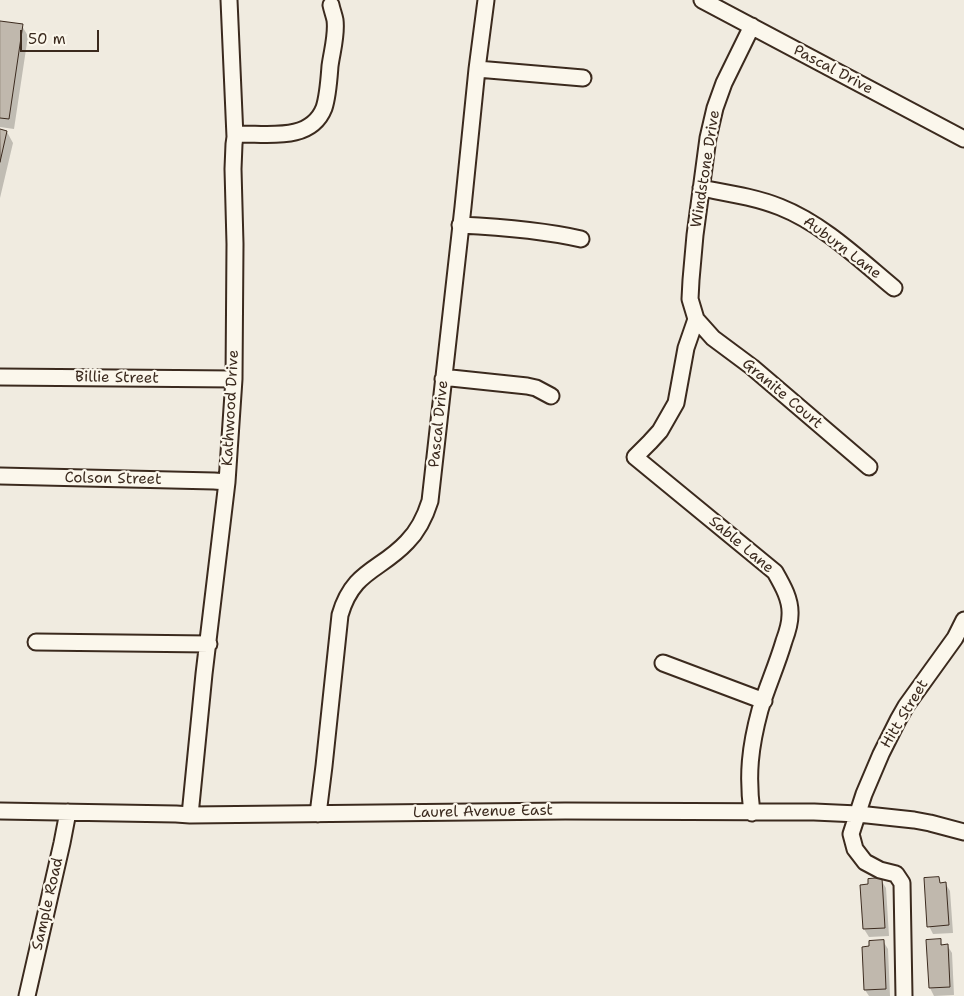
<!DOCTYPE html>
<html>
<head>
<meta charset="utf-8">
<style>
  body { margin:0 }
  #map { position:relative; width:964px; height:996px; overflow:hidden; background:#f0ebe0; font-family:"Shantell Sans",sans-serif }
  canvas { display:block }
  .scale { position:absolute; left:20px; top:30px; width:79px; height:22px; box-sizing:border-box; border:2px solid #3b2a1e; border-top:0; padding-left:6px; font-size:15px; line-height:18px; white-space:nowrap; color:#3b2a1e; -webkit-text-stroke:4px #fbf7ec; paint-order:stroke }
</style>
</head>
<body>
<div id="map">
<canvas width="964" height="996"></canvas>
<div class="scale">50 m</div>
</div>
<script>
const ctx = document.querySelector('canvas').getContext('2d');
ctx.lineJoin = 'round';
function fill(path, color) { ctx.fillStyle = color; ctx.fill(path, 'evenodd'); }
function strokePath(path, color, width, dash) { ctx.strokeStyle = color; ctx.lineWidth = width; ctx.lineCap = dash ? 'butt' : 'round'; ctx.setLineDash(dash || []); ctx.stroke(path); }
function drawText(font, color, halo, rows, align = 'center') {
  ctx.font = font + ' "Shantell Sans",sans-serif'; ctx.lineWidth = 4.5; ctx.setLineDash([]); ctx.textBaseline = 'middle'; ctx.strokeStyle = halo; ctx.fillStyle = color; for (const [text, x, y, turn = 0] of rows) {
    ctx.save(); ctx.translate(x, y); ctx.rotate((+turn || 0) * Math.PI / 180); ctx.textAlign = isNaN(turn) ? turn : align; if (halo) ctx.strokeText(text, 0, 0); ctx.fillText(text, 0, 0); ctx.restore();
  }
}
fill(new Path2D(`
  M0 22 22 26 28 36 14 129 0 127Z
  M0 130 7 132 13 143 0 198Z
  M938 879 941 884 945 883 950 891 953 933 933 934 929 926Z
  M881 880 886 888 889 936 869 937 864 929 862 886 869 885Z
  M940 940 943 946 947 945 952 953 954 995 934 996 930 988 927 941Z
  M883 941 888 949 890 996H869L865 990 870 948Z`), '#0003');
const building = new Path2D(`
  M0 21 23 24 9 119 0 118Z
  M0 129 7 131 0 162Z
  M939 877 940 883 946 882 949 925 927 927 924 878Z
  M882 878 885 928 863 929 860 885 868 884V879Z
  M941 939V945L948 944 950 987 929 988 926 940Z
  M884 940 886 989 864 990 862 947 869 946V941Z`);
fill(building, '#c0b8ad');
strokePath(building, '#3b2a1e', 1);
const minor = new Path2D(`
  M702 0 964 139
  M752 26 724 83 715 108 708 138 695 235 691 280 690 299 696 319 713 338 752 367 869 467
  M477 69 583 78
  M235 137 238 135 242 134C270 134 311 141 324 108 328 96 329 79 330 66 332 51 337 35 335 20 334 15 332 10 331 5
  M701 188C727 193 755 197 780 207 823 224 859 259 894 288
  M460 225C500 227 542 230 581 239
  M696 319 686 348 676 403 660 431 650 442 635 457 775 572C783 586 791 600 790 615 790 624 787 633 784 641 777 665 767 687 760 710 750 747 747 775 752 813
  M0 377 234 379
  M443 379 451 378 527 386 536 388 551 396
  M0 476 214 481 227 482
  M36 642 209 644
  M663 663 764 701
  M0 811 176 814 190 815 565 811 814 812 858 814 914 820 930 823 964 832
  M318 814 324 766 340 615C353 570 380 571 407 542 419 530 425 517 430 501L463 207 477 69 486 0
  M190 815 204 674 227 482 234 379 235 244 233 169 234 144 235 137 229 0
  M27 996 62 843 68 812
  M904 996 902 883 896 874 880 870 865 862 855 849 851 834 864 794 881 754 898 720 906 706 955 638 964 620`);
strokePath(minor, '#3b2a1e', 19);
strokePath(minor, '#fbf7ec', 15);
drawText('15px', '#3b2a1e', '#fbf7ec', [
  ["Pascal Drive",833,70,28],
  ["Windstone Drive",706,169,-81],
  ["Auburn Lane",842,248,37],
  ["Billie Street",117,378,1],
  ["Granite Court",782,394,40],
  ["Kathwood Drive",231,408,-87],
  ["Pascal Drive",439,424,-84],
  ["Colson Street",113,479,1],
  ["Sable Lane",741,545,40],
  ["Hitt Street",905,714,-59],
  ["Laurel Avenue East",483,812,-1],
  ["Sample Road",48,904,-77]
]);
</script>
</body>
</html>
